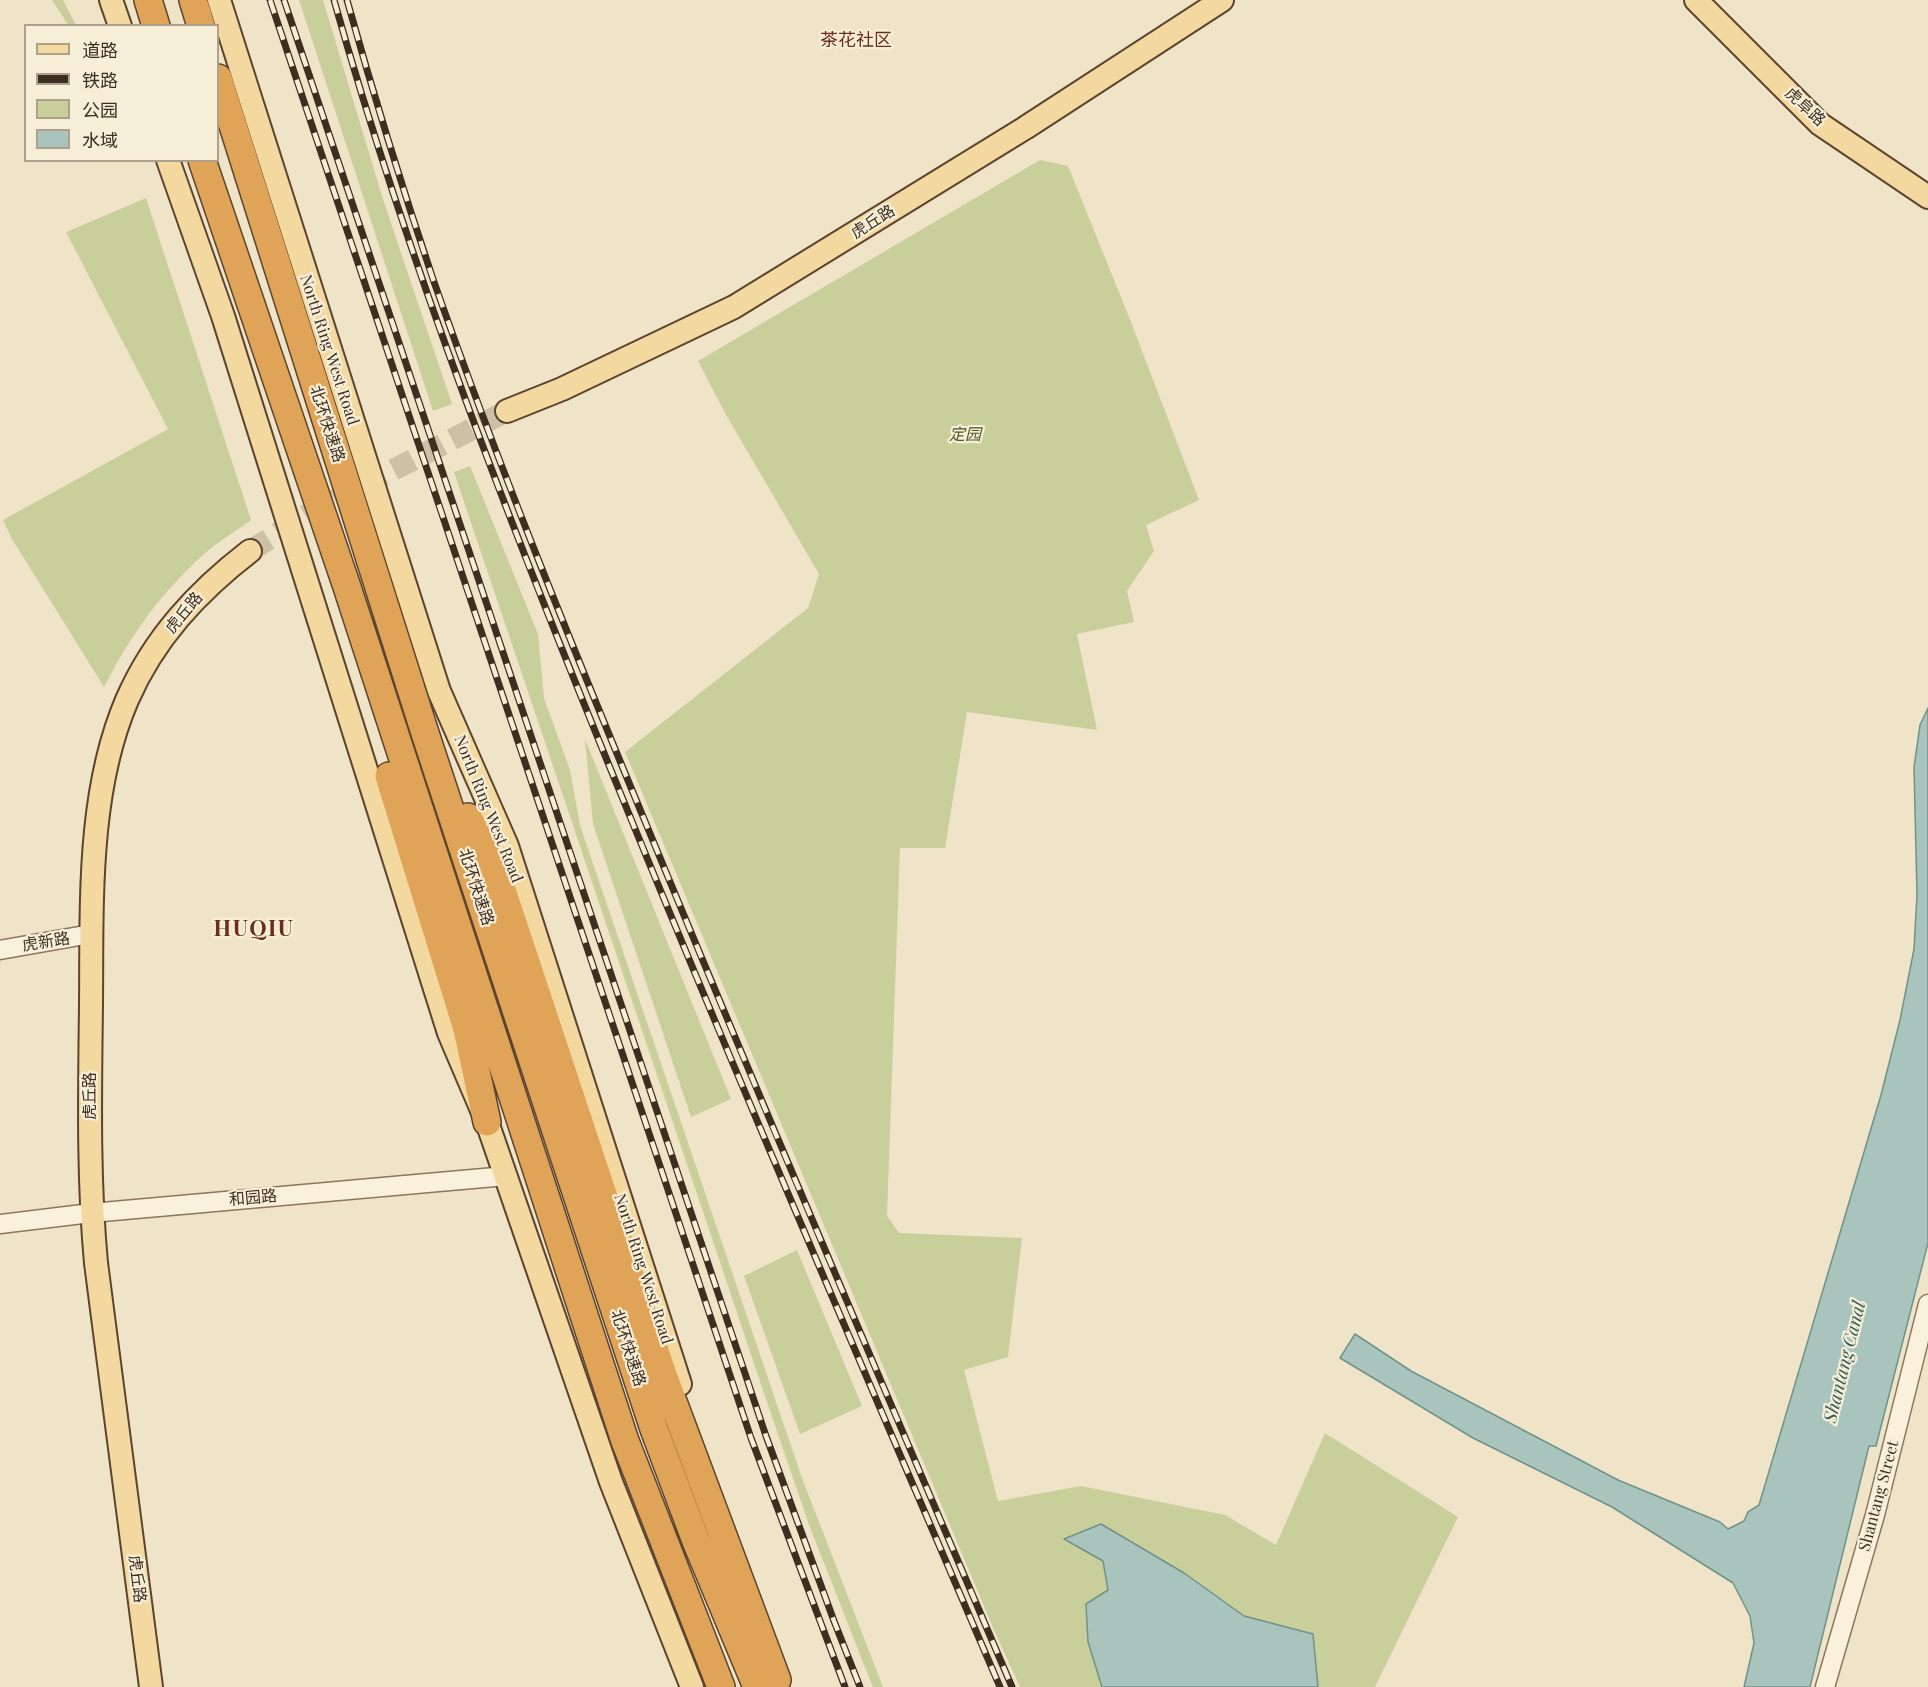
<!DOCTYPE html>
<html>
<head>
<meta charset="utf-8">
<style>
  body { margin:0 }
  #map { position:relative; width:1928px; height:1687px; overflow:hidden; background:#f0e4c8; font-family:"Playfair Display","Noto Sans SC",serif }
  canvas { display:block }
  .legend { position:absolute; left:24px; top:24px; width:195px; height:138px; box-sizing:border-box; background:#f7eed8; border:2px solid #ada18e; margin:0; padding:8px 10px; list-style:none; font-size:18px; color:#3d2e20 }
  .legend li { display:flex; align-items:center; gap:12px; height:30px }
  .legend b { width:30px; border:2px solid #ada18e }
</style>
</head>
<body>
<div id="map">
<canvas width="1928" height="1687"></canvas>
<ul class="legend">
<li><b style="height:8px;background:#f3d9a0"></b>道路</li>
<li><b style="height:8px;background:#3d2e20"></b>铁路</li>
<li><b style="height:16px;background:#c9cf9b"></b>公园</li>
<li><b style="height:16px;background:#a9c4bc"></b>水域</li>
</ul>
</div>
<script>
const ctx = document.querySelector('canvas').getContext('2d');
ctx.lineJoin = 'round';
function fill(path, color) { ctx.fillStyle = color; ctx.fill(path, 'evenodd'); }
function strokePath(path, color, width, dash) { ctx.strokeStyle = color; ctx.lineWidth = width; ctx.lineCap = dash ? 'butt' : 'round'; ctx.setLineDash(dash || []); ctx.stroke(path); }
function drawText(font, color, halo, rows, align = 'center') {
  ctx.font = font + ' "Playfair Display","Noto Sans SC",serif'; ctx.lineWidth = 4.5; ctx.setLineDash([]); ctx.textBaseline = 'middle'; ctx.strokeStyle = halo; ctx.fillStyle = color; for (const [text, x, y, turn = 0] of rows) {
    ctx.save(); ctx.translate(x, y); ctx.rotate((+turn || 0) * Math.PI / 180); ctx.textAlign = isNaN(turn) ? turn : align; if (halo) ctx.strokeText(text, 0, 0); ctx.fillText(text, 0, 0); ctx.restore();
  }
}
fill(new Path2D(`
  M52 0H63L76 25H68Z
  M299 0H323L382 196 452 404 433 411Z
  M1040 160 1068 166 1131 322 1199 500 1146 525 1154 551 1127 591 1134 622 1077 634 1097 730 967 712 945 848H900L887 1216 899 1233 1022 1238 1008 1357 964 1370 998 1501 1081 1486 1225 1515 1276 1545 1325 1433 1458 1517 1375 1687H1020L994 1630 625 752 808 608 819 574 725 413 698 361Z
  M146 198 251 520C235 532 217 542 203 555 159 595 131 635 104 687L12 539 3 520 168 429 66 232Z
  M470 466 538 634 544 698 570 770 580 825 802 1478 883 1687H873L866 1670 809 1525 768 1405 454 472Z
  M585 739 731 1099 691 1117 593 824Z
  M797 1250 862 1406 800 1434 744 1276Z`), '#c9cf9b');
const water = new Path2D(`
  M1928 708V1243L1876 1446H1869L1810 1687H1744L1754 1643 1750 1616 1733 1583 1612 1507 1473 1438 1340 1358 1355 1334 1411 1371 1618 1480 1720 1522 1728 1529 1744 1521 1748 1512 1759 1505 1881 1095 1900 1020 1914 949 1917 895 1914 767 1920 725Z
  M1101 1524 1184 1573 1244 1616 1313 1634 1318 1687H1102L1088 1642 1086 1604 1108 1590 1103 1561 1064 1539Z`);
fill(water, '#a9c4bc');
strokePath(water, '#6f938a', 1.5);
strokePath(new Path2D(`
  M250 551 310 513 507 411`), '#ccc0a6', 22, [22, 11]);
const minor = new Path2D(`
  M0 950 91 934
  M0 1224 91 1213 506 1176
  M1825 1687 1875 1515 1928 1304`);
const major = new Path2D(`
  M111 0 120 26
  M219 0 439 691 507 846 680 1384
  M1696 0 1820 124 1928 197
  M168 160 223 316 449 1033 487 1122 611 1482 692 1687
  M507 411 562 389 734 307 1025 128 1222 0
  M151 1687 96 1263C88 1177 90 1090 91 1004 92 905 87 793 127 700 154 638 197 592 250 551`);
const highway = new Path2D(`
  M148 0 156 26
  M193 0 201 26
  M218 78 424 730 654 1429 696 1541 757 1687
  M202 160 347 587 625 1441 721 1687
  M389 776 467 1029 487 1122
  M468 817 498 878 663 1375 777 1680`);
strokePath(minor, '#8d765c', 21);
strokePath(major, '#5b4430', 26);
strokePath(highway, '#5b4430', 30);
strokePath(minor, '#faf1dc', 18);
strokePath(major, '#f3d9a0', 22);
strokePath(highway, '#e0a458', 27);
const rail = new Path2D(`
  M270 0 751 1438 845 1687
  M284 0 766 1436 834 1621 860 1687
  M334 0C411 273 515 536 622 797 744 1095 873 1391 1000 1687
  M347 0C373 93 402 187 433 279 498 465 573 648 649 831 767 1117 890 1402 1012 1687`);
strokePath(rail, '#3d2e20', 7);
strokePath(rail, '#f7eed8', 4.5, [14]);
drawText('16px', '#3d2e20', '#f7eed8', [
  ["虎阜路",1805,107,43],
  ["虎丘路",873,222,-32],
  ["North Ring West Road",329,350,72],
  ["北环快速路",327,424,72],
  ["虎丘路",184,613,-50],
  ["North Ring West Road",488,809,68],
  ["北环快速路",476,887,72],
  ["虎新路",46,942,-9],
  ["虎丘路",90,1096,-90],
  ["和园路",253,1198,-5],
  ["North Ring West Road",643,1269,72],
  ["北环快速路",628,1348,72],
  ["Shantang Street",1879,1496,-75],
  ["虎丘路",137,1579,83]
]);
drawText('italic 16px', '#4d5a26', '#f7eed8', [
  ["定园",965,435]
]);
drawText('18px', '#6b2e1e', '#f7eed8', [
  ["茶花社区",856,40]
]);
drawText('italic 18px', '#2f5d5a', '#f7eed8', [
  ["Shantang Canal",1845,1362,-76]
]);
ctx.letterSpacing = '1.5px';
drawText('bold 22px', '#6b2e1e', '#f7eed8', [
  ["HUQIU",254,929]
]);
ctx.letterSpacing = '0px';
</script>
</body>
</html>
